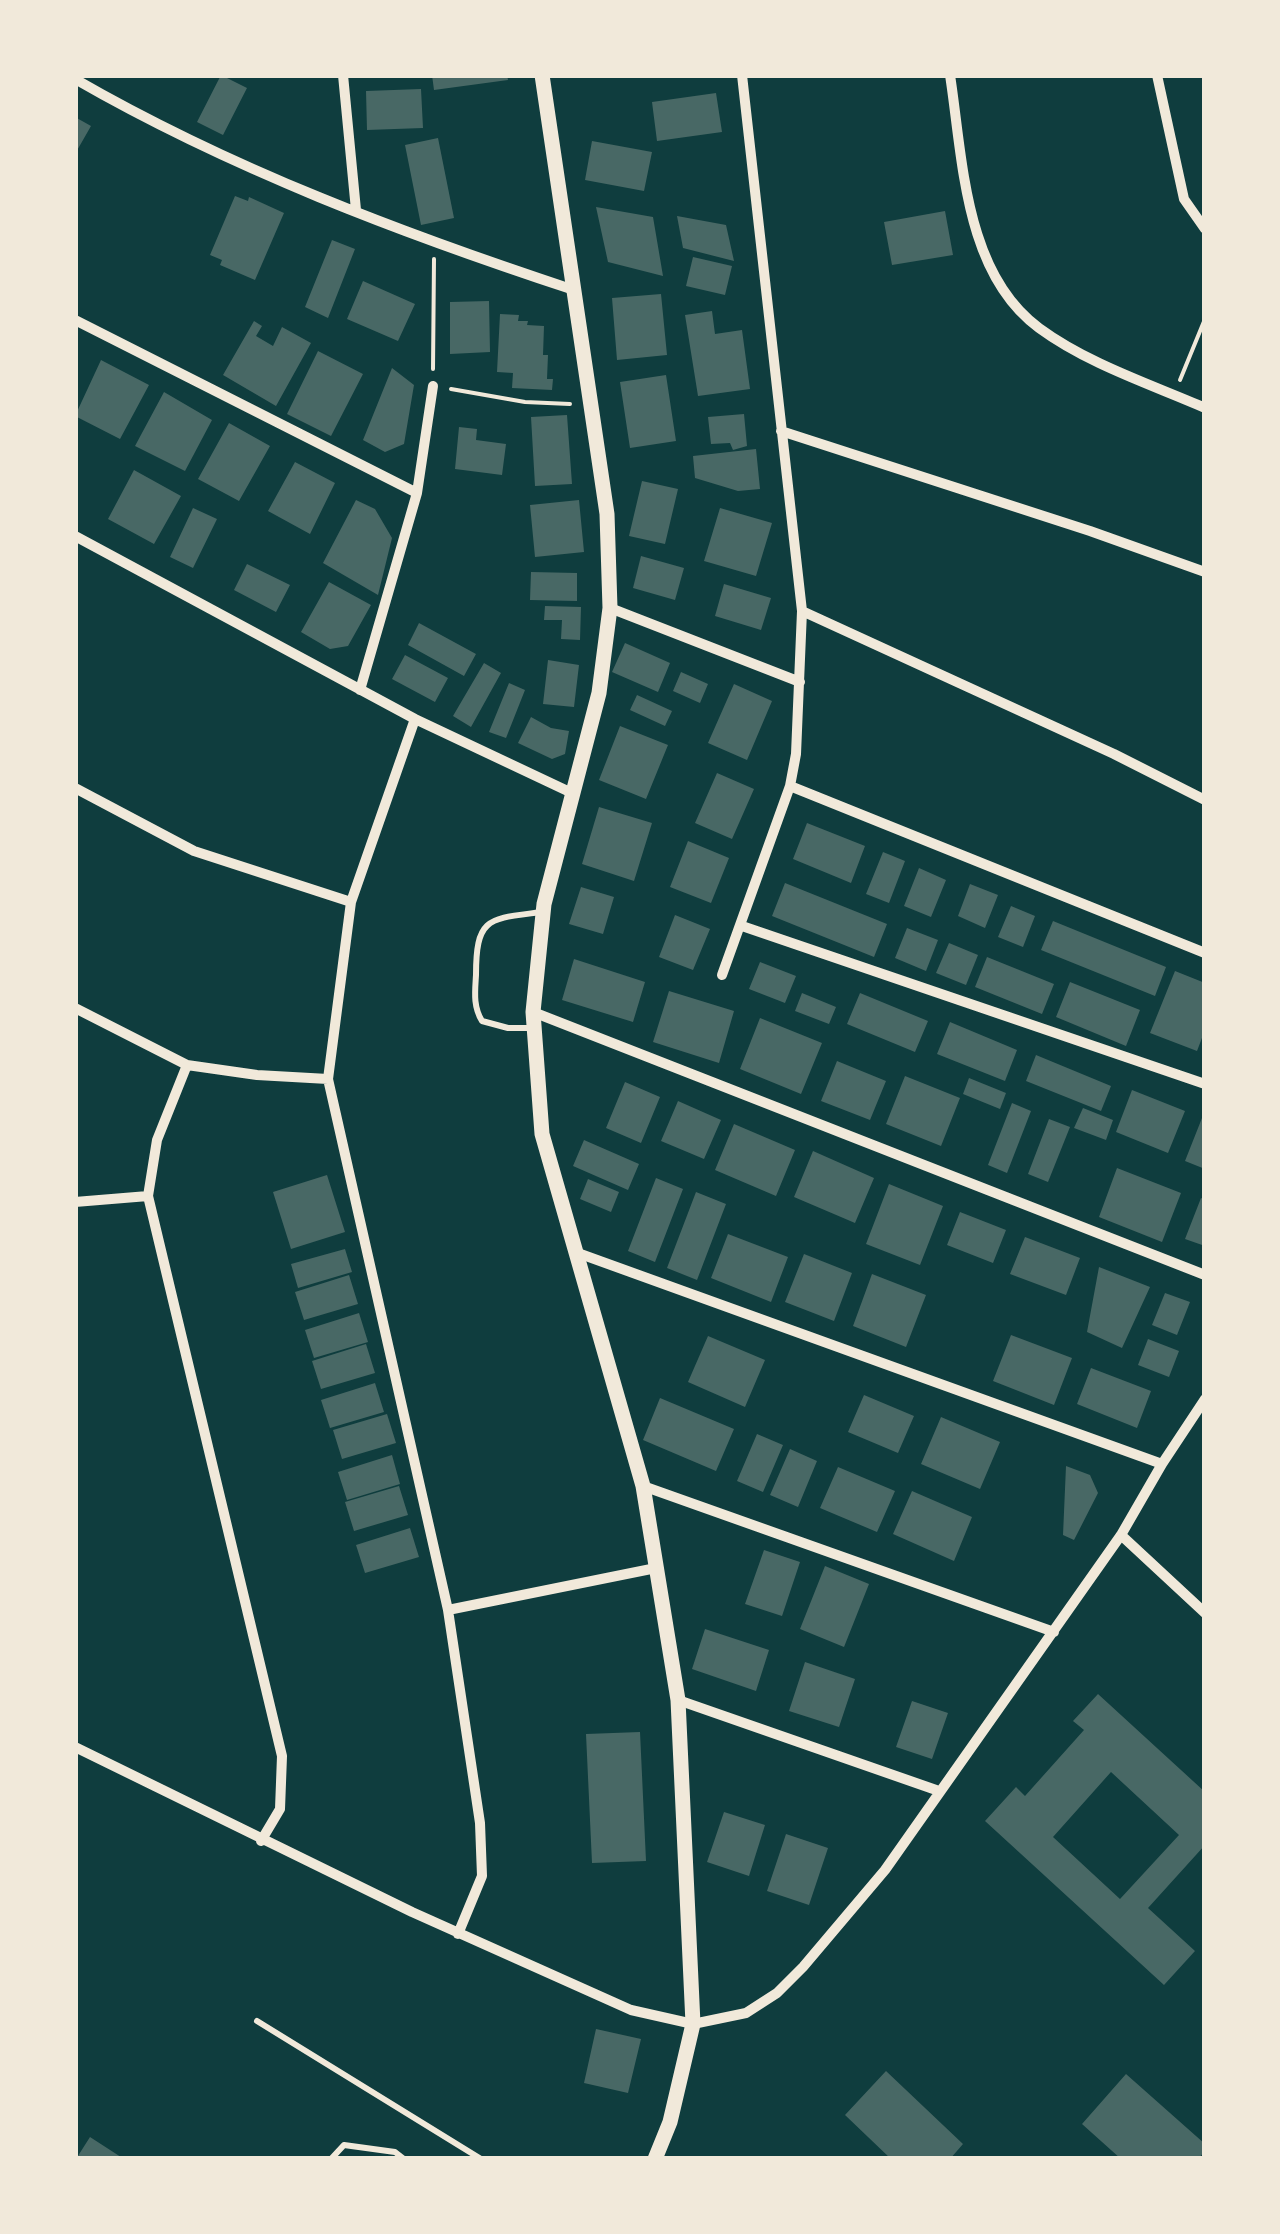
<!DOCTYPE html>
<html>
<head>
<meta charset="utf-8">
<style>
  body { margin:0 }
  #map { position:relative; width:1280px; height:2234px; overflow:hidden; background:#0f3d3e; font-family:Ubuntu,sans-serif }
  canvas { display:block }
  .frame { position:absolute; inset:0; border:78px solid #f1e9da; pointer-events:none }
</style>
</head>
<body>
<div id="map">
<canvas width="1280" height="2234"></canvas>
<div class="frame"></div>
</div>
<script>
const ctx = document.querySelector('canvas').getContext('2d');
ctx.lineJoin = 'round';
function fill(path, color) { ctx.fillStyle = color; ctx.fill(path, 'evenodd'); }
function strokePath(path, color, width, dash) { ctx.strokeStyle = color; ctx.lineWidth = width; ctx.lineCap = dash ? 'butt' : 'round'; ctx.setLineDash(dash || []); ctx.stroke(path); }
fill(new Path2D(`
  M221 75 247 88 223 135 197 122Z
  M432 75H507L508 80 434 90Z
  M421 89 423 128 367 130 366 91Z
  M716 93 722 132 657 141 652 102Z
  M75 117 91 126 75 154Z
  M438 138 454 218 421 225 405 145Z
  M592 141 652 152 644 191 585 180Z
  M235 196 248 201 249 197 284 213 255 280 220 265 222 260 210 255Z
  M596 207 653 217 663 276 608 262Z
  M945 211 953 255 892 265 884 222Z
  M677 216 726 225 734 261 683 248Z
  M332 240 355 249 328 318 305 307Z
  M693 257 732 266 725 295 686 286Z
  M363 281 415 304 398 341 347 319Z
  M661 294 667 355 617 360 612 298Z
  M489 301 490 352 450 354V302Z
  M712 311 715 334 742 330 750 389 698 396 685 315Z
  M500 314 519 315 518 321H528L527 325 544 326 543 355H548L547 379H553L552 390 512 388 513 373 497 372Z
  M254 321 262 326 256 336 273 346 282 327 311 343 276 406 223 375Z
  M318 351 363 374 331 436 287 414Z
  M101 360 149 385 120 439 75 416Z
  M392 368 414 385 404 444 385 452 363 440Z
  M666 375 676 441 630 448 620 382Z
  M164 392 212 420 185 471 135 446Z
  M744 414 747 446 733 450 730 443 711 444 708 417Z
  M567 415 572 484 535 486 531 417Z
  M229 423 270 446 239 501 198 479Z
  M459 427 477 429 476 440 506 444 502 475 455 469Z
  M756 449 760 489 738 491 695 478 693 456Z
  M295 462 335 483 310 534 268 511Z
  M134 470 181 496 154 544 108 519Z
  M642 481 678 489 665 544 629 536Z
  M356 500 375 509 392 538 378 595 323 563Z
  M579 500 584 552 535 557 530 505Z
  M193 508 217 519 193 568 170 557Z
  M720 508 772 523 756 576 704 561Z
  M641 556 684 568 675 600 633 588Z
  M247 564 290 585 276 612 234 590Z
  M531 572 577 573V601L530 600Z
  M329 582 371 605 348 646 330 649 301 632Z
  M724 584 771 598 761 630 715 616Z
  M545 606 581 607 580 640 561 639 562 620H544Z
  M419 623 476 654 464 676 408 645Z
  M625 643 670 663 658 692 612 672Z
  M405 655 448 678 435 702 392 679Z
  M548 660 579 665 574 707 543 704Z
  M484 663 501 673 471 727 453 716Z
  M681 672 708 684 700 703 673 691Z
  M509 683 525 690 506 738 489 732Z
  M734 684 772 701 747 760 708 743Z
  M637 695 672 711 665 726 630 710Z
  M531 717 551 728 569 731 565 754 552 759 518 743Z
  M620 726 668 745 646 799 599 780Z
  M717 773 754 789 732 839 695 823Z
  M599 807 652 823 634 881 582 864Z
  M807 823 865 846 851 883 793 859Z
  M688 841 729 858 711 903 670 887Z
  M883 852 905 861 889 903 866 894Z
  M919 868 946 880 931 917 904 906Z
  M785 883 887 924 874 957 772 916Z
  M970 884 998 895 985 928 958 916Z
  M581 887 614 897 603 934 569 924Z
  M1011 906 1035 916 1023 947 998 937Z
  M675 915 710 929 693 970 659 957Z
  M1053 921 1166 967 1155 996 1041 950Z
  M907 928 938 940 926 971 895 958Z
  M949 943 978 955 966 985 936 973Z
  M987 957 1054 984 1042 1014 975 987Z
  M574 959 645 982 633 1022 562 1000Z
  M760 962 796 976 785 1003 749 989Z
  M1175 971 1205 983V1030L1197 1051 1150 1033Z
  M1070 982 1140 1010 1126 1046 1056 1017Z
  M669 991 734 1011 719 1063 653 1042Z
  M802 993 836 1007 829 1024 795 1011Z
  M860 993 928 1021 915 1052 847 1024Z
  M760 1018 822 1043 801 1094 740 1069Z
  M950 1022 1017 1050 1005 1081 937 1054Z
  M1036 1055 1111 1086 1101 1111 1026 1081Z
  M837 1061 886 1081 870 1120 821 1101Z
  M905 1076 960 1098 941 1146 886 1124Z
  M969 1078 1006 1093 1000 1109 963 1094Z
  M625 1082 660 1097 641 1143 606 1128Z
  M1132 1090 1185 1111 1168 1153 1116 1132Z
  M678 1101 721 1120 704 1159 661 1141Z
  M1012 1103 1031 1111 1007 1173 988 1165Z
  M1083 1108 1113 1120 1106 1140 1074 1128Z
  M1202 1118 1205 1119V1169L1185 1161Z
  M1049 1119 1070 1127 1048 1182 1028 1174Z
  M734 1124 795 1150 776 1196 715 1170Z
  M584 1140 639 1164 628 1190 573 1166Z
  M813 1151 874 1178 855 1223 794 1197Z
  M1117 1168 1181 1193 1162 1242 1099 1217Z
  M327 1175 345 1232 291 1249 273 1192Z
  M656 1178 683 1189 655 1262 628 1251Z
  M588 1179 619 1192 611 1212 580 1199Z
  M889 1184 943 1206 920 1265 866 1244Z
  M696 1192 726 1204 697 1280 667 1268Z
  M1201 1198 1205 1200V1246L1185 1239Z
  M960 1212 1006 1230 993 1263 947 1245Z
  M728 1234 788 1257 771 1302 711 1278Z
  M1025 1237 1080 1258 1066 1295 1010 1274Z
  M345 1249 352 1272 298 1288 291 1264Z
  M804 1254 852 1273 834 1321 785 1302Z
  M1099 1267 1150 1287 1122 1348 1087 1332Z
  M872 1274 926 1295 906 1347 853 1326Z
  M349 1275 358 1304 304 1320 295 1292Z
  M1165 1293 1190 1302 1177 1335 1152 1325Z
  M359 1313 368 1342 314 1358 305 1330Z
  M1011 1335 1072 1358 1054 1405 993 1381Z
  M708 1336 765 1360 745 1407 688 1382Z
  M1148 1339 1179 1351 1169 1377 1138 1365Z
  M366 1344 375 1373 321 1389 312 1361Z
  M1091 1368 1151 1391 1137 1428 1077 1404Z
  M375 1383 384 1412 330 1428 321 1400Z
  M864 1395 914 1416 898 1453 848 1432Z
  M660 1398 734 1429 716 1471 643 1440Z
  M387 1414 396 1443 342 1459 333 1430Z
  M941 1417 1000 1442 980 1489 921 1464Z
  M757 1434 783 1445 763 1492 737 1481Z
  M790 1449 817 1461 798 1507 770 1495Z
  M392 1455 400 1484 347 1500 338 1472Z
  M1066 1466 1090 1475 1098 1493 1074 1540 1063 1535Z
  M838 1467 895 1491 877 1532 820 1508Z
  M399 1486 408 1515 354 1531 345 1502Z
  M912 1491 972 1517 954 1561 893 1534Z
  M410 1528 419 1557 365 1573 356 1545Z
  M764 1550 800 1562 782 1616 745 1604Z
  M825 1566 869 1584 844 1647 800 1629Z
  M705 1629 769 1650 756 1691 692 1669Z
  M805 1662 855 1679 839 1727 789 1711Z
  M1098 1694 1205 1792V1845L1148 1908 1195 1951 1164 1985 985 1821 1016 1787 1025 1796 1084 1730 1073 1721ZM1111 1772 1179 1835 1120 1899 1053 1837Z
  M912 1701 948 1713 932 1759 896 1747Z
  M640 1732 646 1861 592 1863 586 1734Z
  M724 1812 765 1825 749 1876 707 1862Z
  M786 1834 828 1848 809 1905 767 1891Z
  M596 2029 641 2039 628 2093 584 2083Z
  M886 2071 963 2144 950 2159H891L845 2115Z
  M1126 2074 1205 2144V2151L1198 2159H1121L1082 2124Z
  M90 2137 124 2159H76Z`), '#486865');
strokePath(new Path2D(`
  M433 369 434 259
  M1180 380 1205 319
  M451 389 525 402 570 404`), '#f1e9da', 4);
strokePath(new Path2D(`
  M534 1028H508L482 1021C473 1006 475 992 476 975 476 916 489 919 542 912
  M257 2021 481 2159
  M331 2159 344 2145 395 2152 404 2159`), '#f1e9da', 6);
strokePath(new Path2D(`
  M343 75 356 210
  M950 75C963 159 964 273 1039 328 1088 364 1150 384 1205 408
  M1157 75 1184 199 1205 229
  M75 79C231 169 404 234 574 290
  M75 320 417 493
  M781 431 1090 531 1205 572
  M75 536 415 719 574 794
  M610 608 800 682
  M802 611 1114 754 1205 800
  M360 690 417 493 433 386
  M415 719 351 902 328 1079 448 1610 480 1823 482 1876 458 1934
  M790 786 1205 953
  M75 788 194 851 351 902
  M742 926 1205 1084
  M722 975 790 786 796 754 802 611 742 75
  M75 1008 187 1065 257 1075 328 1079
  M533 1012 1205 1275
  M187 1065 157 1140 148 1196 282 1756 280 1809 261 1841
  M75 1202 148 1196
  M575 1252 1162 1464
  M643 1486 1054 1632
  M1121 1535 1205 1613
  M448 1610 656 1568
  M678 1700 939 1791
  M75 1747 412 1912 631 2010 693 2024 746 2013 777 1993 803 1967 885 1870 1121 1535 1162 1464 1205 1399`), '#f1e9da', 10);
strokePath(new Path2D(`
  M542 75 607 514 610 608 599 693 544 904 533 1012 542 1134 643 1486 678 1700 693 2024 670 2122 655 2159`), '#f1e9da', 15);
</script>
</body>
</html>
